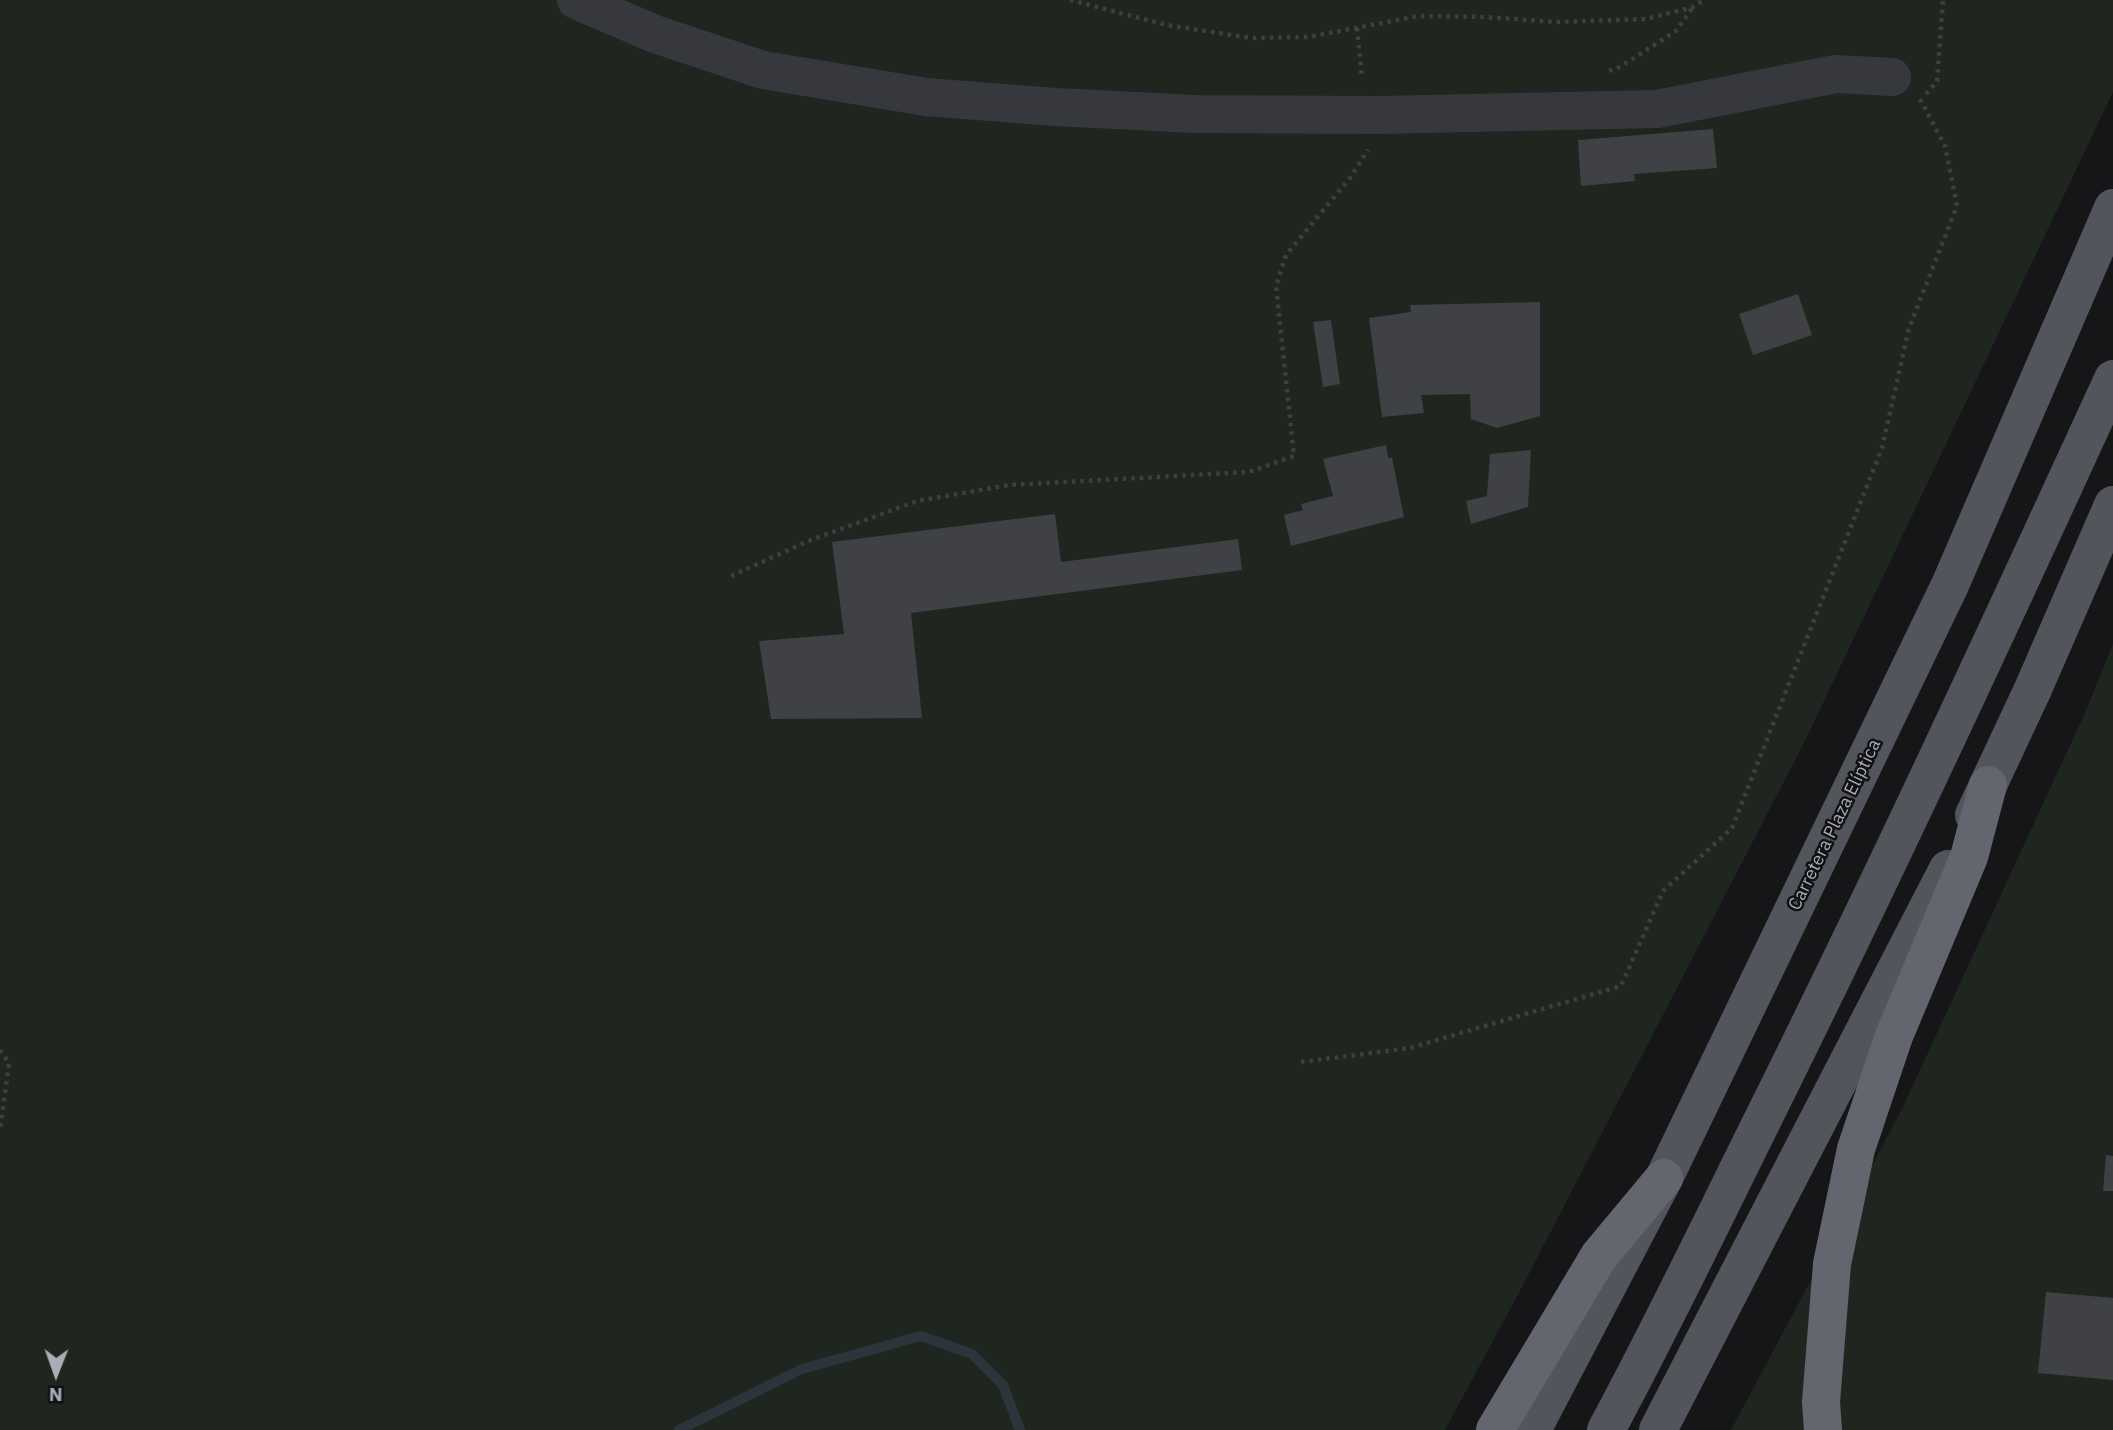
<!DOCTYPE html>
<html>
<head>
<meta charset="utf-8">
<style>
  body { margin:0 }
  #map { position:relative; width:2113px; height:1430px; overflow:hidden; background:#161618; font-family:"IBM Plex Sans",sans-serif }
  canvas { display:block }
  .north { position:absolute; left:21px; top:1339px; width:70px; height:70px; -webkit-text-stroke:5px #111113; paint-order:stroke; rotate:181deg; font-size:19px; font-weight:700; line-height:28px; text-align:center; color:#a8adb8 }
  .north::after { content:''; display:block; margin:auto; width:24px; height:32px; background:#a8adb8; clip-path:polygon(50% 0,100% 100%,50% 72%,0 100%) }
</style>
</head>
<body>
<div id="map">
<canvas width="2113" height="1430"></canvas>
<div class="north">N</div>
</div>
<script>
const ctx = document.querySelector('canvas').getContext('2d');
ctx.lineJoin = 'round';
function fill(path, color) { ctx.fillStyle = color; ctx.fill(path, 'evenodd'); }
function strokePath(path, color, width, dash) { ctx.strokeStyle = color; ctx.lineWidth = width; ctx.lineCap = dash ? 'butt' : 'round'; ctx.setLineDash(dash || []); ctx.stroke(path); }
function drawText(font, color, halo, rows, align = 'center') {
  ctx.font = font + ' "IBM Plex Sans",sans-serif'; ctx.lineWidth = 5; ctx.setLineDash([]); ctx.textBaseline = 'middle'; ctx.strokeStyle = halo; ctx.fillStyle = color; for (const [text, x, y, turn = 0] of rows) {
    ctx.save(); ctx.translate(x, y); ctx.rotate((+turn || 0) * Math.PI / 180); ctx.textAlign = isNaN(turn) ? turn : align; if (halo) ctx.strokeText(text, 0, 0); ctx.fillText(text, 0, 0); ctx.restore();
  }
}
fill(new Path2D(`
  M0 0H2113V92L1806 739 1520 1291 1445 1430H0Z
  M2113 644V1430H1731L1901 1111 2084 715Z`), '#1e261f');
strokePath(new Path2D(`
  M679 1430 802 1369 921 1336 972 1354 1003 1385 1020 1430`), '#2c353c', 10);
fill(new Path2D(`
  M1713 129 1717 168 1634 174 1635 181 1581 186 1578 140Z
  M1798 294 1812 335 1753 355 1739 314Z
  M1540 302V416L1497 428 1471 419 1470 394 1421 395 1424 413 1382 417 1369 318 1411 312 1410 305Z
  M1331 320 1340 384 1323 387 1313 322Z
  M1386 445 1388 458H1392L1404 517 1291 546 1284 515 1303 510 1301 504 1333 496 1323 459Z
  M1531 450 1528 507 1471 524 1466 501 1487 496 1490 454Z
  M1055 514 1061 562 1238 539 1242 570 911 613 922 718 771 719 759 641 844 634 832 542Z
  M2106 1155 2113 1156V1191H2103Z
  M2046 1292 2113 1298V1380L2038 1373Z`), '#404145');
strokePath(new Path2D(`
  M1070 0 1167 25 1251 38 1308 37 1419 16 1486 17 1555 22 1646 19 1693 7 1703 0
  M1357 28 1362 78
  M1609 71 1620 67 1676 31 1693 7
  M1926 94 1937 81 1943 0
  M731 576 806 542 917 501 1009 485 1249 472 1294 456 1276 286 1286 255 1350 178 1368 150
  M0 1050 9 1063 0 1131
  M1301 1062 1410 1048 1621 986 1663 891 1732 828 1882 448 1909 328 1957 206 1945 146 1920 99`), '#3d3f44', 4.5, [3.5, 5]);
strokePath(new Path2D(`
  M576 0 655 34 763 70 926 97 1055 107 1195 114 1379 115 1657 109 1836 74 1892 77`), '#37383d', 38);
strokePath(new Path2D(`
  M1974 815 2033 689 2113 505
  M1532 1430 1664 1178 1950 585 2113 208
  M1606 1430C1660 1330 1709 1228 1759 1127 1882 880 1998 630 2113 379
  M1658 1430 1948 869`), '#53555c', 38);
strokePath(new Path2D(`
  M1495 1430 1599 1256 1664 1178
  M1823 1430 1821 1402 1832 1264 1856 1149 1894 1036 1969 857 1988 785`), '#63666e', 38);
drawText('18px', '#a8adb8', '#111113', [
  ["Carretera Plaza Elíptica",1835,825,-64]
]);
</script>
</body>
</html>
